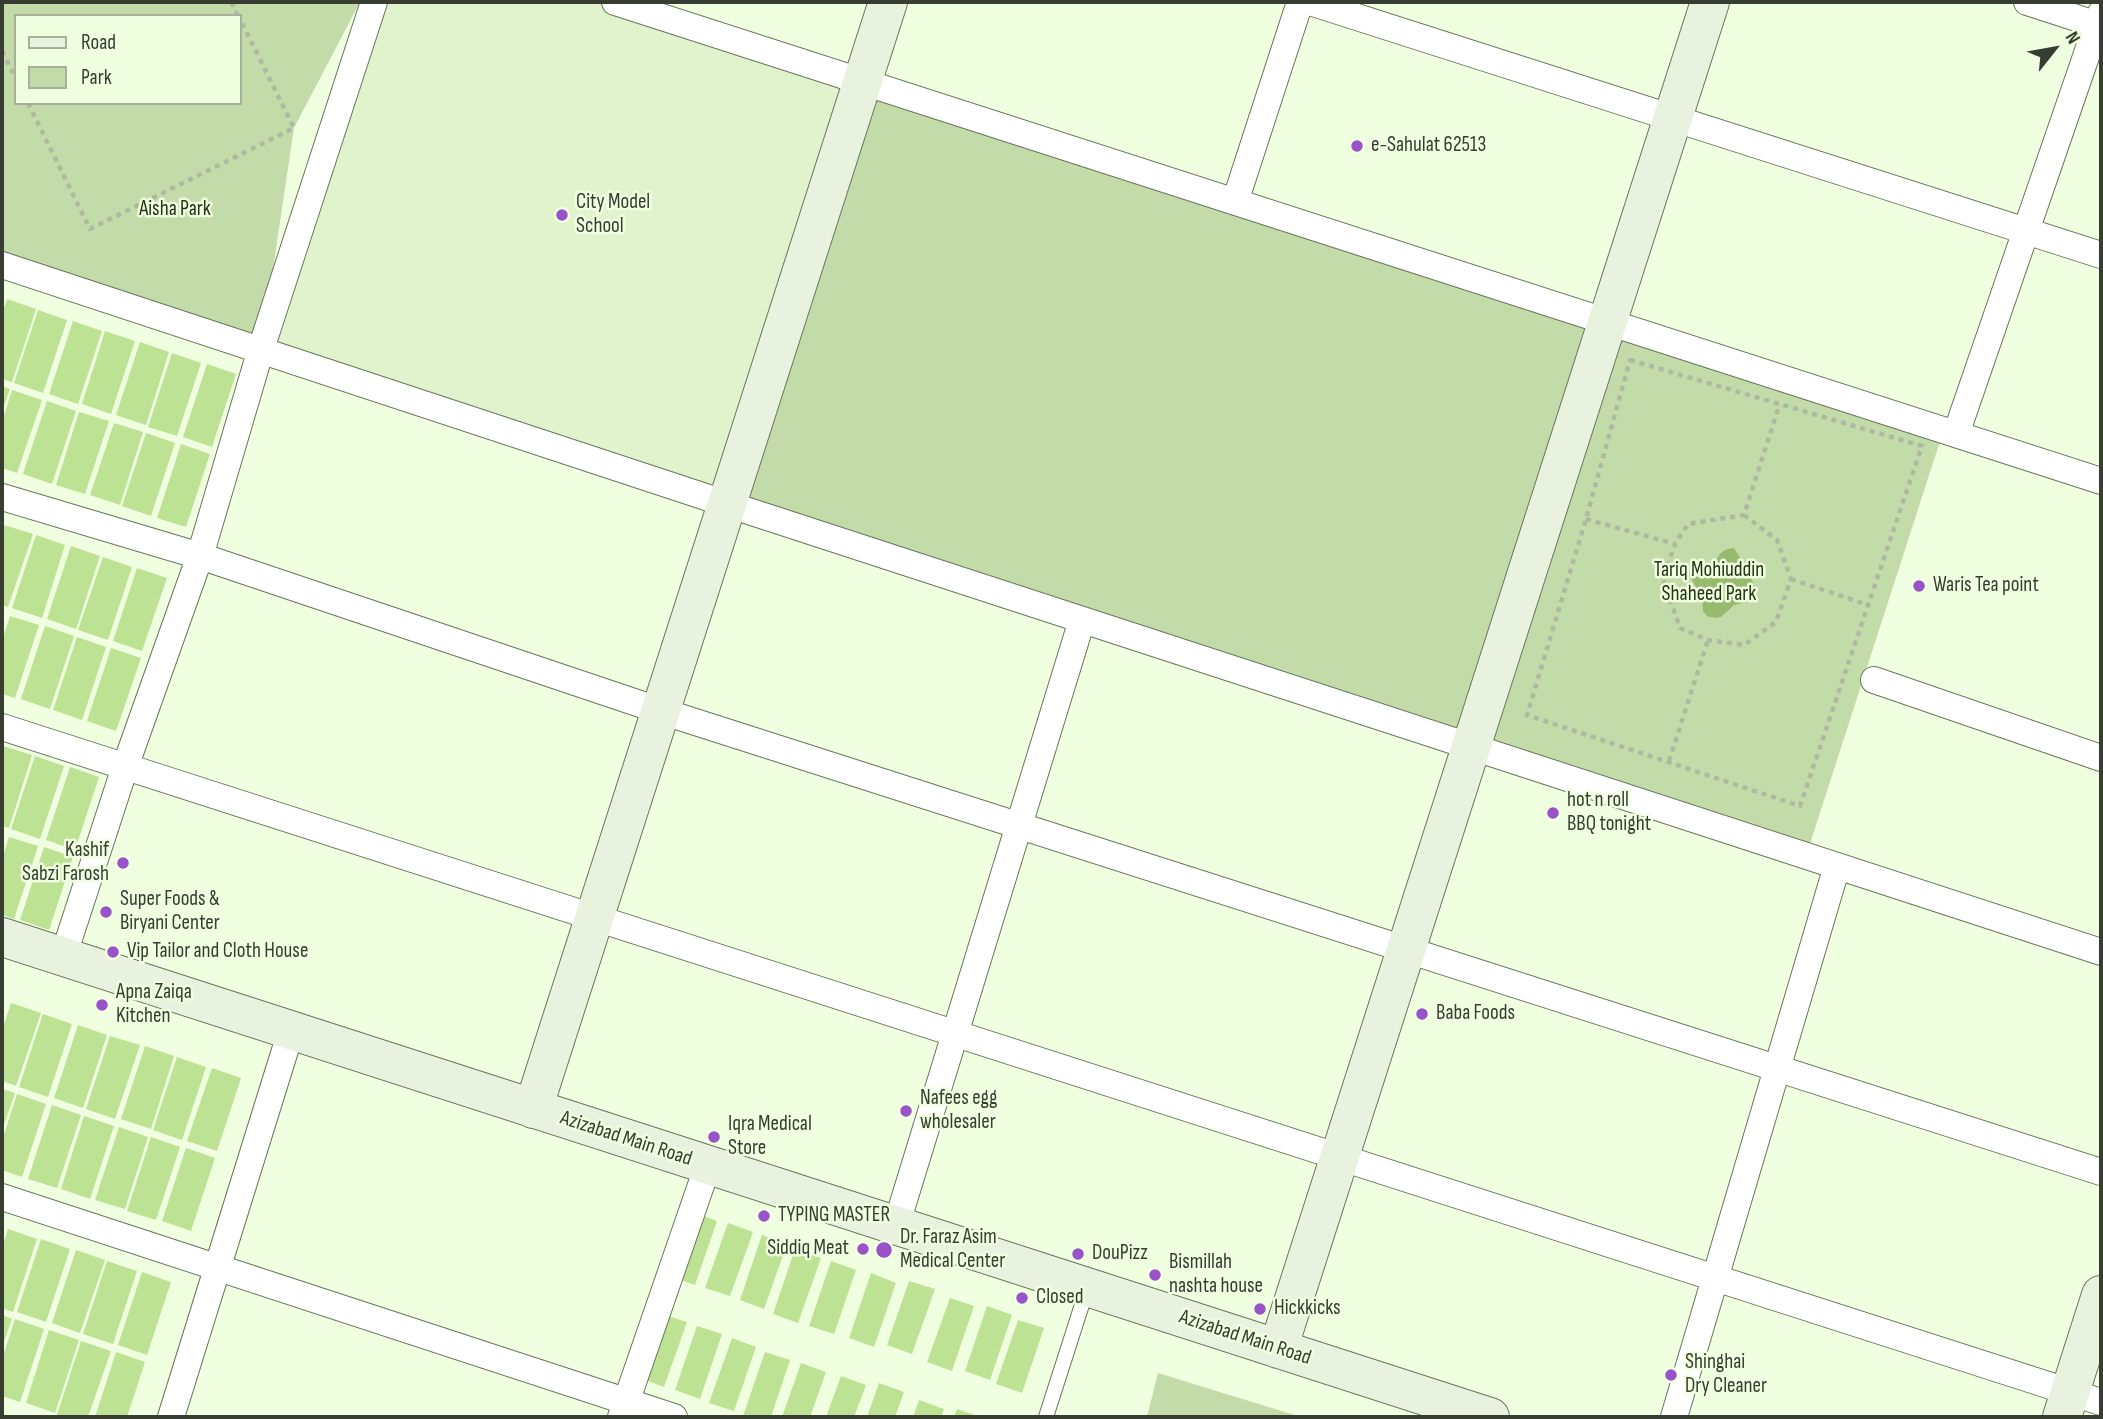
<!DOCTYPE html>
<html>
<head>
<meta charset="utf-8">
<style>
  body { margin:0 }
  #map { position:relative; width:2103px; height:1419px; overflow:hidden; background:#efffe0; font-family:"Sofia Sans Condensed",sans-serif }
  canvas { display:block }
  .frame { position:absolute; inset:0; border:4px solid #373d31; pointer-events:none }
  .legend { position:absolute; left:14px; top:14px; width:228px; height:91px; box-sizing:border-box; background:#efffe0; border:2px solid #a5b19a; margin:0; padding:9px 12px; list-style:none; font-size:21px; color:#373d31 }
  .legend li { display:flex; align-items:center; gap:14px; height:35px }
  .legend b { width:35px; border:2px solid #a5b19a }
  .north { position:absolute; left:2019px; top:14px; width:70px; height:70px; -webkit-text-stroke:5px #efffe0; paint-order:stroke; rotate:59deg; font-size:19px; font-weight:700; line-height:28px; text-align:center; color:#373d31 }
  .north::after { content:''; display:block; margin:auto; width:24px; height:32px; background:#373d31; clip-path:polygon(50% 0,100% 100%,50% 72%,0 100%) }
</style>
</head>
<body>
<div id="map">
<canvas width="2103" height="1419"></canvas>
<div class="frame"></div>
<ul class="legend">
<li><b style="height:9px;background:#e8f2de"></b>Road</li>
<li><b style="height:19px;background:#c3dba9"></b>Park</li>
</ul>
<div class="north">N</div>
</div>
<script>
const ctx = document.querySelector('canvas').getContext('2d');
ctx.lineJoin = 'round';
function fill(path, color) { ctx.fillStyle = color; ctx.fill(path, 'evenodd'); }
function strokePath(path, color, width, dash) { ctx.strokeStyle = color; ctx.lineWidth = width; ctx.lineCap = dash ? 'butt' : 'round'; ctx.setLineDash(dash || []); ctx.stroke(path); }
function drawText(font, color, halo, rows, align = 'center') {
  ctx.font = font + ' "Sofia Sans Condensed",sans-serif'; ctx.lineWidth = 5; ctx.setLineDash([]); ctx.textBaseline = 'middle'; ctx.strokeStyle = halo; ctx.fillStyle = color; for (const [text, x, y, turn = 0] of rows) {
    ctx.save(); ctx.translate(x, y); ctx.rotate((+turn || 0) * Math.PI / 180); ctx.textAlign = isNaN(turn) ? turn : align; if (halo) ctx.strokeText(text, 0, 0); ctx.fillText(text, 0, 0); ctx.restore();
  }
}
fill(new Path2D(`
  M374 2H615L863 81 727 504 261 349Z`), '#e0f3cd');
fill(new Path2D(`
  M2 2H360L294 128 261 349 2 265ZM16 16H240V103H16Z
  M863 81 1943 432 1806 856 727 504Z
  M1158 1373 1301 1417H1147Z`), '#c3dba9');
fill(new Path2D(`
  M1734 548 1740 558 1738 566C1751 577 1759 584 1752 601L1734 605 1721 617 1715 618 1707 616 1703 611 1702 597 1689 575 1691 566 1715 562C1720 553 1723 549 1734 548Z`), '#97ba6e');
fill(new Path2D(`
  M7 299 36 309 12 382 2 379V314Z
  M38 310 67 320 43 393 14 383Z
  M73 321 102 331 78 404 49 394Z
  M105 331 135 341 111 414 82 404Z
  M140 342 169 352 146 425 116 415Z
  M172 353 201 363 177 436 148 427Z
  M207 364 236 374 212 447 183 437Z
  M2 386 10 389 2 411Z
  M12 390 42 400 17 473 2 468V422Z
  M47 401 76 411 52 484 23 474Z
  M79 412 109 421 85 494 56 485Z
  M114 423 143 432 120 505 90 495Z
  M146 433 175 443 151 516 122 506Z
  M181 444 210 454 186 527 157 518Z
  M4 525 33 534 8 607 2 605V531Z
  M36 535 65 545 42 618 12 608Z
  M71 546 100 556 76 629 47 619Z
  M103 557 132 567 108 640 78 630Z
  M137 568 167 578 142 651 113 641Z
  M10 616 39 625 15 698 2 694V641Z
  M45 626 74 636 50 709 21 699Z
  M77 637 106 647 82 720 53 710Z
  M111 648 141 658 116 731 87 721Z
  M3 746 32 755 9 828 2 826Z
  M35 756 64 766 40 839 11 829Z
  M70 767 99 777 75 850 46 840Z
  M9 837 38 846 14 919 2 915V859Z
  M44 847 73 857 49 930 20 920Z
  M11 1003 41 1013 16 1086 2 1081V1031Z
  M43 1014 72 1024 48 1097 19 1087Z
  M78 1025 107 1035 83 1108 54 1098Z
  M110 1036 140 1045 115 1119 86 1109Z
  M145 1046 174 1056 151 1129 121 1119Z
  M177 1057 206 1067 182 1140 153 1130Z
  M212 1068 241 1078 217 1151 187 1141Z
  M2 1089 15 1093 2 1130Z
  M17 1094 46 1104 22 1177 2 1170V1141Z
  M52 1105 81 1115 57 1188 28 1179Z
  M84 1116 114 1126 90 1199 61 1189Z
  M119 1127 148 1137 125 1209 95 1200Z
  M151 1137 180 1147 156 1220 127 1211Z
  M186 1148 215 1158 191 1231 162 1221Z
  M693 1212 717 1221 695 1285 670 1276Z
  M728 1223 753 1232 730 1296 705 1288Z
  M8 1229 37 1239 13 1312 2 1308V1248Z
  M762 1235 787 1244 764 1309 740 1300Z
  M41 1239 70 1249 46 1322 17 1312Z
  M795 1249 821 1258 798 1323 773 1314Z
  M76 1250 105 1260 80 1333 52 1323Z
  M107 1261 137 1271 113 1344 83 1334Z
  M831 1261 856 1270 834 1334 809 1326Z
  M142 1272 171 1282 147 1355 118 1345Z
  M871 1273 896 1283 874 1347 849 1338Z
  M909 1281 935 1289 912 1354 887 1345Z
  M950 1298 974 1306 952 1371 927 1362Z
  M987 1306 1012 1315 990 1380 965 1371Z
  M662 1314 687 1322 664 1387 640 1378Z
  M2 1315 12 1319 2 1347Z
  M15 1319 44 1329 20 1402 2 1396V1359Z
  M1018 1320 1044 1328 1022 1393 996 1384Z
  M697 1326 722 1334 700 1399 675 1390Z
  M49 1330 79 1340 55 1413 26 1403Z
  M732 1338 756 1347 734 1411 709 1403Z
  M81 1341 111 1351 88 1417H65L57 1415Z
  M116 1352 145 1362 127 1417H95Z
  M765 1352 790 1360 771 1417H745L743 1416Z
  M801 1363 826 1372 810 1417H782Z
  M841 1376 866 1385 854 1417H826Z
  M879 1383 904 1392 895 1417H867Z
  M919 1400 944 1409 941 1417H913Z
  M957 1409 980 1417H954Z`), '#bde294');
const lane = new Path2D(`
  M1046 1417 1087 1289`);
const street = new Path2D(`
  M615 2 2101 481
  M1310 2 2101 255
  M2027 2 2101 26
  M1235 202 1300 2
  M2 265 727 504 2101 952
  M1956 434 2101 13
  M2 497 200 556 661 711 2101 1172
  M1874 680 2101 758
  M2 727 2101 1402
  M63 957 125 767 200 556 261 349 374 2
  M2 1197 674 1417
  M896 1226 1082 620
  M171 1417 291 1031
  M621 1417 708 1165
  M1674 1417 1837 866`);
const secondary = new Path2D(`
  M2 937 1490 1417
  M533 1109 888 2
  M1278 1349 1710 2
  M2062 1417 2101 1295`);
strokePath(lane, '#68765b', 16);
strokePath(street, '#68765b', 28);
strokePath(secondary, '#68765b', 40);
strokePath(new Path2D(`
  M231 2 238 16
  M2 51 16 79
  M28 103 90 229 294 128 240 19
  M1630 360 1922 446 1800 806 1527 715 1586 519Z
  M1744 515 1777 540 1791 579 1776 622 1744 645 1708 640 1680 628 1663 579 1675 544 1688 524 1744 515 1779 406
  M1586 519 1675 544
  M1791 579 1868 605
  M1669 761 1708 640`), '#adbaa1', 4.5, [5, 5]);
strokePath(lane, '#fff', 14);
strokePath(street, '#fff', 26);
strokePath(secondary, '#e8f2de', 38);
for (const [x, y, r, color] of [
  [1357,146,7,"#9853c8"],
  [562,215,7,"#9853c8"],
  [1919,586,7,"#9853c8"],
  [1553,813,7,"#9853c8"],
  [123,863,7,"#9853c8"],
  [106,912,7,"#9853c8"],
  [113,952,7,"#9853c8"],
  [102,1005,7,"#9853c8"],
  [1422,1014,7,"#9853c8"],
  [906,1111,7,"#9853c8"],
  [714,1137,7,"#9853c8"],
  [764,1216,7,"#9853c8"],
  [863,1249,7,"#9853c8"],
  [884,1250,9,"#9853c8"],
  [1078,1254,7,"#9853c8"],
  [1155,1275,7,"#9853c8"],
  [1022,1298,7,"#9853c8"],
  [1260,1309,7,"#9853c8"],
  [1671,1375,7,"#9853c8"]
]) { const dot = new Path2D(); dot.arc(x, y, r, 0, 2 * Math.PI); ctx.fillStyle = color; ctx.fill(dot); strokePath(dot, '#efffe0', 2.5); }
drawText('21px', '#373d31', '#efffe0', [
  ["e-Sahulat 62513",1371,146],
  ["City Model",576,203],
  ["School",576,227],
  ["Waris Tea point",1933,586],
  ["hot n roll",1567,801],
  ["BBQ tonight",1567,825],
  ["Kashif",109,851,"right"],
  ["Sabzi Farosh",109,875,"right"],
  ["Super Foods &",120,900],
  ["Biryani Center",120,924],
  ["Vip Tailor and Cloth House",127,952],
  ["Apna Zaiqa",116,993],
  ["Kitchen",116,1017],
  ["Baba Foods",1436,1014],
  ["Nafees egg",920,1099],
  ["wholesaler",920,1123],
  ["Iqra Medical",728,1125],
  ["Store",728,1149],
  ["TYPING MASTER",778,1216],
  ["Dr. Faraz Asim",900,1238],
  ["Medical Center",900,1262],
  ["Siddiq Meat",849,1249,"right"],
  ["DouPizz",1092,1254],
  ["Bismillah",1169,1263],
  ["nashta house",1169,1287],
  ["Closed",1036,1298],
  ["Hickkicks",1274,1309],
  ["Shinghai",1685,1363],
  ["Dry Cleaner",1685,1387]
], 'left');
drawText('21px', '#253313', '#efffe0', [
  ["Aisha Park",175,210],
  ["Tariq Mohiuddin",1709,571],
  ["Shaheed Park",1709,595]
]);
drawText('21px', '#373d31', '#efffe0', [
  ["Azizabad Main Road",626,1139,18],
  ["Azizabad Main Road",1245,1338,18]
]);
</script>
</body>
</html>
